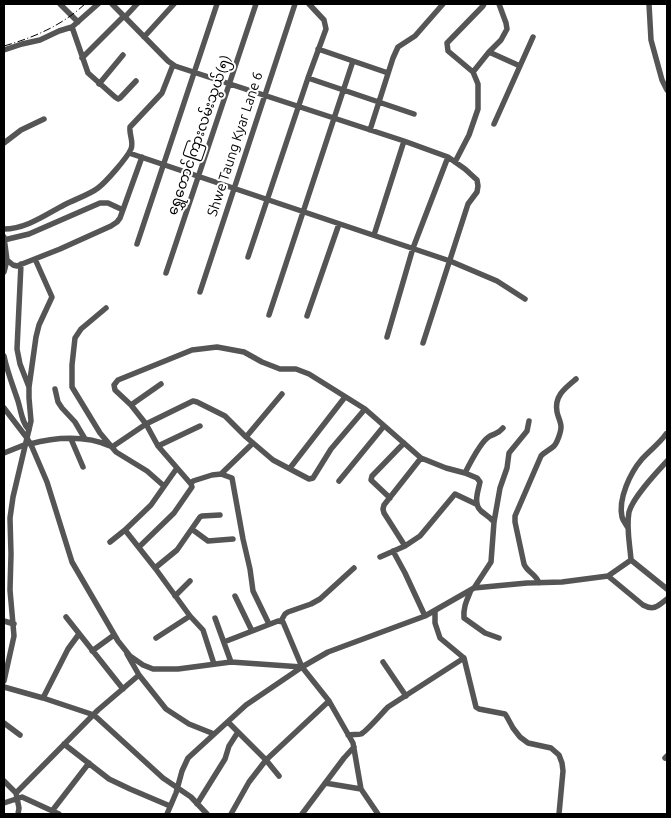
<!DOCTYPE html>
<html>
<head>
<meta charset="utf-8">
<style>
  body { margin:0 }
  #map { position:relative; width:671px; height:818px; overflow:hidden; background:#fff; font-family:Ubuntu,sans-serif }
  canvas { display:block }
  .frame { position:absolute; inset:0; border:5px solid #000; pointer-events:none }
</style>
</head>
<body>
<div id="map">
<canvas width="671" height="818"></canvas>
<div class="frame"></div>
</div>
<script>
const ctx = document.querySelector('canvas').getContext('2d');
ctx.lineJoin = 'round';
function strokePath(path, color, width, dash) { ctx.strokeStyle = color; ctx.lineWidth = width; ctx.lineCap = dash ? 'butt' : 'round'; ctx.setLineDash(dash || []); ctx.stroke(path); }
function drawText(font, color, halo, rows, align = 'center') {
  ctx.font = font + ' Ubuntu,"Noto Sans Myanmar",sans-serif'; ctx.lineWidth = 4; ctx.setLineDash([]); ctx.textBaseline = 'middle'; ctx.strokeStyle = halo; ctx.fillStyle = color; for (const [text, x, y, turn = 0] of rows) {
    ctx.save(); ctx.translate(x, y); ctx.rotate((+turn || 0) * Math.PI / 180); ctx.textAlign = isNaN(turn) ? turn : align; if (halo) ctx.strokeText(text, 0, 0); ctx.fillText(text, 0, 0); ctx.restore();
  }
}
strokePath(new Path2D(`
  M60 4 78 22
  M112 4 168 61 175 66 404 141 448 157 465 169 477 180 478 186 477 192 468 204 423 343
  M649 4 651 40 662 80 667 90
  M125 17 137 4
  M72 27 88 73 115 97 118 99 120 98 136 81
  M144 37 174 4
  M318 49 388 73
  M4 50 22 44 40 40 59 31 72 27 98 4
  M489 52 520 66
  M82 58 124 16
  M473 72 489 52 501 40 507 29 506 23 499 4
  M308 78 414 114
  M99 84 123 55
  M494 124 533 37
  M370 130 393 58 398 47 415 36 443 4
  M4 143 21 130 44 119
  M129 153 450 261 497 281 525 299
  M455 162 469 135 478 109V84L473 72 448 51 447 43 483 6 484 4
  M4 229C26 229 45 215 64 205 75 199 89 195 98 188 106 182 127 158 131 149 134 142 129 135 130 127L162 93 173 65
  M374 235 404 141
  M4 237 7 260 13 265 17 266 60 249 111 226 117 222 120 218 142 157
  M4 240 29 234 100 203H108L123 210
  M137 244 217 4
  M248 257 308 78 326 29 324 20 309 4
  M21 264 17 349 20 364 29 387
  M4 272 7 260
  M166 273 256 4
  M200 292 295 4
  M106 308 81 329 75 338 72 365V387L100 433 116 452 147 471 164 486
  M269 315 353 61
  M307 316 339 224
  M387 337 413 248 448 157
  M4 356C7 371 13 386 18 401 21 411 22 423 29 430
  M55 389 58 402 62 408 75 422 85 439
  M131 405 161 384
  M4 408 27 438 32 447 47 482 72 562 118 641 130 656 143 665 153 669H178L231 662 302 667
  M246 437 282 394
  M71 439 83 467
  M30 444C55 437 86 435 110 446
  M158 446 200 426
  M112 447 146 424 193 401 197 402 225 416 246 437 273 460 309 479 313 478 331 449 365 409
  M4 453 24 445
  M667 461C656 473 633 497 629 512 626 528 630 545 631 560L667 589
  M290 468 345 397
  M465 473C469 465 482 440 490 436 496 433 498 434 503 428
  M221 474 253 443
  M339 481 384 426
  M191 484 193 481 212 475 221 474 232 478 243 539 250 569 253 591 269 624
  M390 498 371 480 372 476 404 443
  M628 528C626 524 623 521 622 517 618 499 630 473 642 459 650 450 659 444 666 434
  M125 530 155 568 190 616 203 630 214 664
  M193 530 208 541 233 539
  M110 542 125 530 151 505 177 468
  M405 546 384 513 383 509 384 505 421 458
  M139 547 174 513 192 487 191 484 158 446 146 424 131 405 115 390 114 385 118 380 192 350 217 347 244 352 262 362 280 369H296L309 374 365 409 421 458 446 468 465 473 477 478 480 482C478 491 473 504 481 511 486 515 490 517 494 522
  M393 551 405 573 425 616
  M380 557 405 546 420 536 455 494 476 504
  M155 568 177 550 200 517 202 516 220 515
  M608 576 643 605C654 611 658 606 667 599
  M539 583C536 574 527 572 524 564L515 522V516L541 456C544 452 550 450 554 446 557 443 561 432 561 427 561 422 558 417 557 412 554 396 565 388 576 379
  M474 588 491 562 494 522 500 488 507 468 509 453 527 431 529 421
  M471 590C467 600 463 607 464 618L485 633 499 638
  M175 596 190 581
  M235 596 252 631
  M435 611V623L440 638 464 658 476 707 479 709 505 714 507 717 513 728 520 737 528 743 551 748 559 755 562 763 563 771 559 814
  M66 617 123 689
  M215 618 231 662
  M4 621 14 624
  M281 621 285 614 288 612 311 604 320 599 354 568
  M156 638 190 616
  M224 642 278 621 283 622 302 667 329 701 353 743 361 789 378 814
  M92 651 114 635
  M127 654 139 675 166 709 189 724 214 734
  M383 662 406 696
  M4 681 14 636 10 590 11 554 10 518 13 497 31 421 29 398V387L36 337 39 325 52 297 35 259
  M4 687 43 698 94 715 163 778 191 797 207 814
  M43 698 68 649 79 634
  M228 722 266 760 279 776
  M4 723 20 735
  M348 735C352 734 358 735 361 734 367 731 382 713 388 707L464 658
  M64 744 109 779 130 789 170 806
  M665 758 667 756
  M4 781 16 793 19 808 18 814
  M325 783 361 789
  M16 793 98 710 139 675
  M4 803 22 797 59 814
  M197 804 225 759 229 746 238 732
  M52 811 89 763
  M167 814 176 793 182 771 188 758 246 705 302 667 328 652 425 616 474 588 527 583 562 582 608 576 631 560
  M231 814 249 782 266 760 329 701
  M302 814 344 758 354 747`), '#555', 5.5);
strokePath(new Path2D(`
  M4 46C35 37 61 26 85 4`), '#000', 1, [8, 2.5, 1, 2.5]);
drawText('14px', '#000', '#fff', [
  ["ရွှေတောင်ကြားလမ်းသွယ်(၅)",199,135,-71],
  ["Shwe Taung Kyar Lane 6",235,144,-72]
]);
</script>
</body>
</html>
